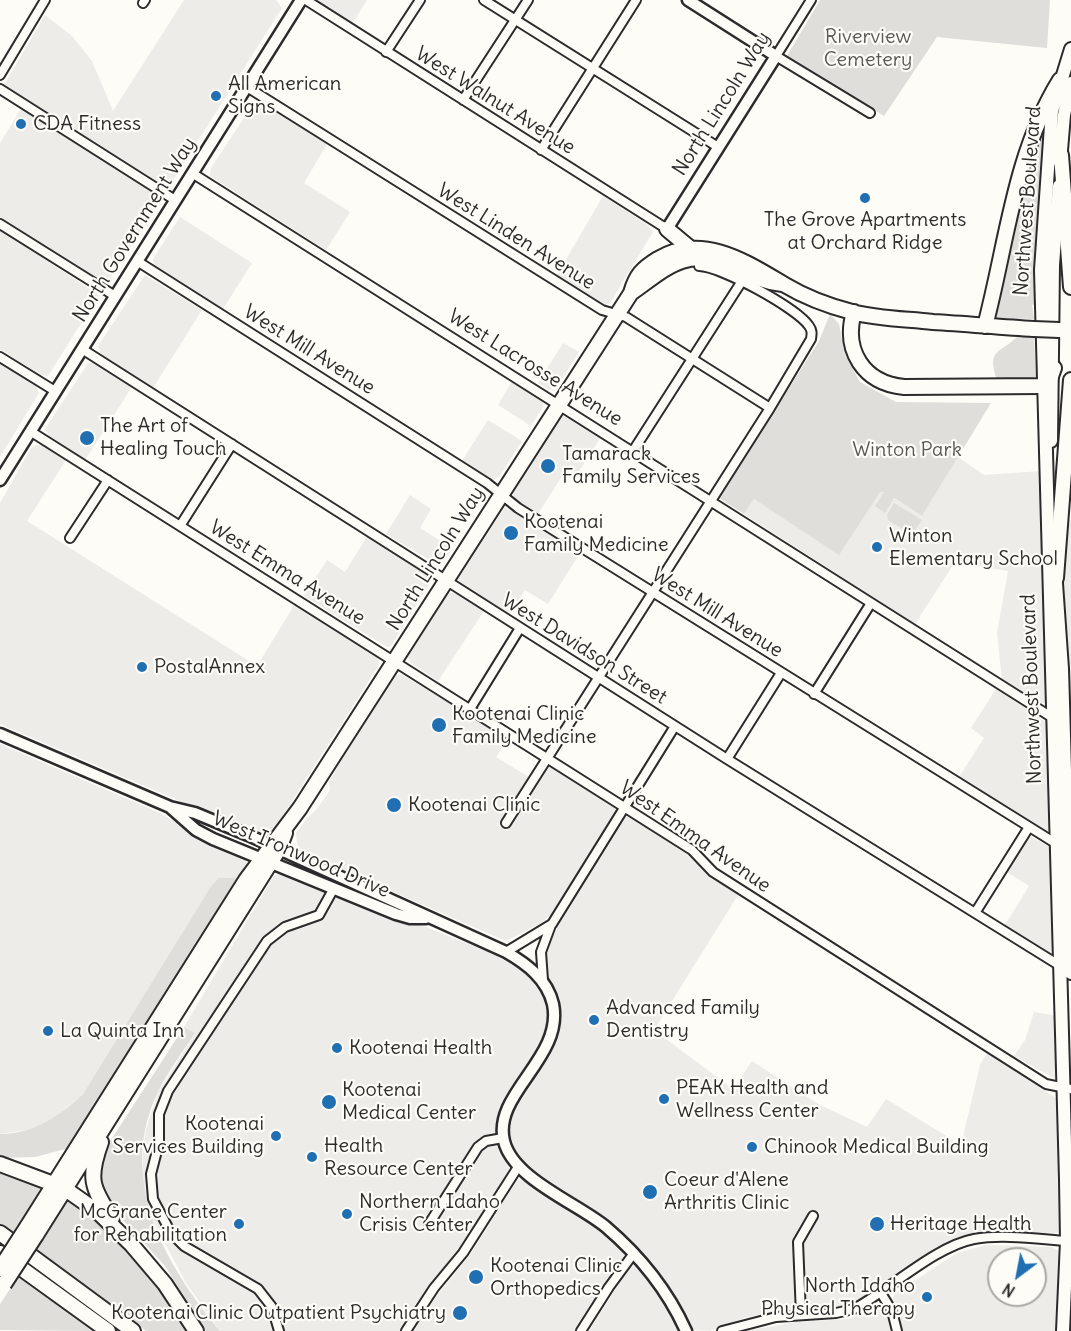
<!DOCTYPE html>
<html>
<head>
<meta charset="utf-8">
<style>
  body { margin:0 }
  #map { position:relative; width:1071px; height:1331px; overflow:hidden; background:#fdfcf7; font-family:Delius,sans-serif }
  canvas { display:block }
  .north { position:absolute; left:987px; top:1247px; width:60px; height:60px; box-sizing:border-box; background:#fdfcf7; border:2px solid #a9a8a5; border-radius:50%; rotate:212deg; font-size:16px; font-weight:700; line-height:24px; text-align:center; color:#2b2b2b }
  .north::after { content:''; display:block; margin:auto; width:21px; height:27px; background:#1f6fb2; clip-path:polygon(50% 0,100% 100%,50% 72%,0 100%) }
</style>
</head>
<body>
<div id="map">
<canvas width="1071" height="1331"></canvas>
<div class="north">N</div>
</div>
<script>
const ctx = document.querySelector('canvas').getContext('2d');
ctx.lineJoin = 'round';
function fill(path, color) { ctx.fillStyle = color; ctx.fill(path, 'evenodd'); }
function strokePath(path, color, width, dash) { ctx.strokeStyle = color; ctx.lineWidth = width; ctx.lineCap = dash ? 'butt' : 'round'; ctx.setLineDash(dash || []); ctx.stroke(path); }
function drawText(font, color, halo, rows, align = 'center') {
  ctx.font = font + ' Delius,sans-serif'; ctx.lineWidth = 4.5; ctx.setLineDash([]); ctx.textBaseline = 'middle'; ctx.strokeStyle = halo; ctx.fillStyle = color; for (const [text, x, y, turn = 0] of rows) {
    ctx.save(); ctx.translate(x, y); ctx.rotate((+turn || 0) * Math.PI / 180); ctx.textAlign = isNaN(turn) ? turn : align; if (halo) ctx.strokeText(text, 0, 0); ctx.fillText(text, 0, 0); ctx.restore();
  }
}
fill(new Path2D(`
  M184 0H276L282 8 170 185H163L4 85 45 15 72 36 92 61 113 111Z
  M319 0H367L352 24 323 6Z
  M255 101 261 102 327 144 304 183 350 212 326 250 210 176 211 168Z
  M21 109 158 196 159 204 108 281 100 280 0 217V143Z
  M603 196 648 225 653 232 610 303 605 305 557 275Z
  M180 217 252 263 223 309 154 265 153 259Z
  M0 230 99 295 48 376 41 375 0 349Z
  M145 275 202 310 153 388 101 354 98 346Z
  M563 343 579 352 557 387 549 390 538 383Z
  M88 363H93L132 387 85 460 49 436 45 429Z
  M0 364 36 386 39 393 0 457Z
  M512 381 543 402V407L531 426 498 405Z
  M562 416 567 417 601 437 574 479 564 473 538 514 515 499 513 492Z
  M488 420 522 441 499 477 494 480 462 461Z
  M806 444 922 516 958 457 984 475 1042 471 1047 702 1039 704 1002 680 997 633 1008 571 955 562 915 624 744 514 754 499 765 506Z
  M36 445H42L66 460 27 521 257 666 295 604 378 657 379 665 273 831 259 835 0 724V503L31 448Z
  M410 495 431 509 420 528 453 549 440 566 386 534Z
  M505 507 580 553 548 604 525 590 508 617 503 610 460 584 458 579Z
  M1068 520H1071V723L1068 716 1064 583Z
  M368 535 428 573 432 580 391 646 387 647 304 596 327 560 345 572Z
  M448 593H455L484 611 438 681 412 664 408 657Z
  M401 674 508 739 496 757 529 777 498 825 507 831 550 766 616 809 553 913 541 923 506 941 306 854 297 845 296 833 307 818 317 809 330 790 329 782 338 766 395 676Z
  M996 689 1049 724 1051 828 1047 831 959 777 984 738 971 728Z
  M0 744 160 813 197 835 240 855 248 864V872L242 878H222L211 886 83 1094 54 1118 32 1129 0 1134Z
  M626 817H631L686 854 706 873 738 895 654 1030 733 1089 752 1061 820 1105 867 1127 886 1099 961 1145 980 1065 987 1053 1059 1100 1060 1233 971 1234 949 1242 857 1302 844 1307 777 1311 744 1318 710 1331 694 1330 675 1294 645 1255 611 1222 530 1170 518 1159 509 1131 511 1117 551 1052 560 1029 558 1001 546 975 544 949Z
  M1030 836 1053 849 1054 950 1049 952 1005 925 1029 886 1007 872Z
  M282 871 487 951 527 973 541 988 548 1005 549 1026 542 1045 506 1097 498 1117V1137L509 1168 508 1174 457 1253 427 1290 401 1331H220L186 1283 147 1209 142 1176 143 1148 146 1129 158 1092 195 1034 184 1027 273 877Z
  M1034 1012 1058 1016 1059 1077 1055 1079 1014 1056 1025 1040Z
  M524 1179 599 1229 625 1254 576 1331H414L436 1297 472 1252 517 1180Z
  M986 1245 1052 1247 1061 1252 1059 1331H902L900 1313 893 1299 894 1294 957 1253ZM999 1259H1035V1295H999Z
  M636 1265 665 1302 681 1331H589L629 1268Z
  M880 1304 889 1316 891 1331H745L796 1322 848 1319Z`), '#edece8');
fill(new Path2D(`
  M820 0H1050L1047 48 937 37 884 116 787 56Z
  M1046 122 1037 308 1032 304 1034 319 996 318 1000 288 1029 160Z
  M830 314 839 324 845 355 860 382 896 402 991 403 922 516 894 498 885 513 875 506 884 492H880L839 555 754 499 744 514 719 498 819 341Z
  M1018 336 1034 337 1036 377 1025 379V382L997 380C986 348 1000 354 1018 336Z
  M894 503 922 520 914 532 909 533 888 520 887 515Z
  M219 878H242L69 1148 35 1157 0 1158V1134C33 1134 60 1116 83 1094L211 886Z
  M184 1027 195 1033C183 1052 168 1071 158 1092 116 1179 164 1263 220 1331H206L165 1266 109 1205 99 1189 100 1157Z
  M0 1169 41 1187 17 1237 0 1224Z
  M70 1200C122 1230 158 1283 192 1331H146L34 1251 65 1202Z
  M18 1277 92 1331 0 1330V1304Z`), '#dfdeda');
const street = new Path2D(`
  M306 0 667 229
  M484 0 718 147
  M811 0 776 56 870 113
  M143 3 145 0
  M386 52 420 0
  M0 75 45 0
  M247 87 602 310 626 317 770 408
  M0 89 175 200
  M463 100 528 0
  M541 150 636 0
  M192 173 1053 718
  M0 224 115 296
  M137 261 487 483 518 508 1060 846
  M82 349 727 759 1062 967
  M0 357 55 391
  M30 431 692 850 713 872 1046 1084 1071 1089
  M633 451 742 281
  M180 526 232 444
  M70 538 108 480
  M814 694 871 603
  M470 709 520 628
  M727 759 781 673
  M506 823 770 408 811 339C812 333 812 330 809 326 797 308 720 266 699 266
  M975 913 1029 827
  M506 952 552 924 675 726
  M543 980 541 952 551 925
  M429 1224 478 1147 486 1141 503 1138
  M881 1293 892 1311 897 1331
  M801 1315 798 1242 813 1216
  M279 1331 272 1307 258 1289 184 1246 171 1233 153 1199 151 1174 159 1143V1114L168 1091 267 941 285 927 319 915 334 888
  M406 1331 434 1288 463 1253 518 1167
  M581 1331 609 1287 634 1253
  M722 1331 776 1317 836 1313 854 1309C889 1290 936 1246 974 1239 1003 1234 1038 1239 1067 1241`);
const secondary = new Path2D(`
  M667 229 776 56 688 0
  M0 480 301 0
  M0 734 170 807 195 813 248 835 506 952C527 964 547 979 553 1004 564 1058 492 1094 504 1141 513 1179 577 1203 606 1227 640 1256 668 1291 686 1331
  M171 808 196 830 213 839 396 914 410 918H426`);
const primary = new Path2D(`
  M1060 162 1064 115 1071 83
  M1051 441 1053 265 1059 186
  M1055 569 1062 669 1071 973
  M1063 1331 1067 1241 1066 1179 1041 270 1052 111 1071 49`);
const highway = new Path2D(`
  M1061 155 1071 287
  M667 229 691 249
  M631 293C664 270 685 246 729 265 747 273 762 282 782 284
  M854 312C843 350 863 383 904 387L1043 386 1049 382 1054 368
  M985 326C1007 243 1014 154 1060 80
  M1056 578 1071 380
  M101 1142C88 1178 91 1187 112 1218
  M0 1164 64 1188 98 1212 131 1244 165 1284 196 1331
  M27 1227 246 880 300 808 631 293C636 275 642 269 658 259 703 233 746 262 785 285 805 297 829 306 852 312 879 319 906 319 933 322 967 324 1000 327 1034 329
  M0 1233 133 1331
  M36 1235 264 873 279 849 285 833
  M0 1253 108 1331`);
strokePath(street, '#2b2b2b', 12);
strokePath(secondary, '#2b2b2b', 15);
strokePath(primary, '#2b2b2b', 16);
strokePath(highway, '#2b2b2b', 18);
strokePath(street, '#fdfcf7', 8);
strokePath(secondary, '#fdfcf7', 10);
strokePath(primary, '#fdfcf7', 12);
strokePath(highway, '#fdfcf7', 14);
const highwayBridge = new Path2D(`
  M1034 329 1059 330
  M0 1269 27 1227
  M4 1284 36 1235`);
strokePath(highwayBridge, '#2b2b2b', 18, []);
strokePath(highwayBridge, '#fdfcf7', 14);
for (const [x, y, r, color] of [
  [216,96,6,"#1f6fb2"],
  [21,124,6,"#1f6fb2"],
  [865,198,6,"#1f6fb2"],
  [87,438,8,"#1f6fb2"],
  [548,466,8,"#1f6fb2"],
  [511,533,8,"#1f6fb2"],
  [877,547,6,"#1f6fb2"],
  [142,667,6,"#1f6fb2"],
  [439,725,8,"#1f6fb2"],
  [394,805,8,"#1f6fb2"],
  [594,1020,6,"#1f6fb2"],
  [48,1031,6,"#1f6fb2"],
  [337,1048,6,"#1f6fb2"],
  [664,1099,6,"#1f6fb2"],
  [329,1102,8,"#1f6fb2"],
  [276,1136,6,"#1f6fb2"],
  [752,1147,6,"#1f6fb2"],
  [312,1157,6,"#1f6fb2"],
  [650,1192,8,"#1f6fb2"],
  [347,1214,6,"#1f6fb2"],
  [239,1224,6,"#1f6fb2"],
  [877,1224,8,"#1f6fb2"],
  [476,1277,8,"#1f6fb2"],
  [927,1297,6,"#1f6fb2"],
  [460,1313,8,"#1f6fb2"]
]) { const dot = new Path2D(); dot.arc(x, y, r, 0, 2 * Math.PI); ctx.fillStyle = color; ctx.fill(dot); strokePath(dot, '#fdfcf7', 2); }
drawText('20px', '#585857', '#fdfcf7', [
  ["Riverview",868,37],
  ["Cemetery",868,60],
  ["Winton Park",907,450]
]);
drawText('20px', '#2b2b2b', '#fdfcf7', [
  ["All American",228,84],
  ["Signs",228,107],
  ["CDA Fitness",33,124],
  ["The Grove Apartments",865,220,"center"],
  ["at Orchard Ridge",865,243,"center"],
  ["The Art of",100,426],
  ["Healing Touch",100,449],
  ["Tamarack",562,454],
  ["Family Services",562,477],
  ["Kootenai",524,522],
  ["Family Medicine",524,545],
  ["Winton",889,536],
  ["Elementary School",889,559],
  ["PostalAnnex",154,667],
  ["Kootenai Clinic",452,714],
  ["Family Medicine",452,737],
  ["Kootenai Clinic",408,805],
  ["Advanced Family",606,1008],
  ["Dentistry",606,1031],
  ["La Quinta Inn",60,1031],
  ["Kootenai Health",349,1048],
  ["PEAK Health and",676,1088],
  ["Wellness Center",676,1111],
  ["Kootenai",342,1090],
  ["Medical Center",342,1113],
  ["Kootenai",264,1124,"right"],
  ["Services Building",264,1147,"right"],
  ["Health",324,1146],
  ["Resource Center",324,1169],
  ["Chinook Medical Building",764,1147],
  ["Coeur d'Alene",664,1180],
  ["Arthritis Clinic",664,1203],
  ["Northern Idaho",359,1202],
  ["Crisis Center",359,1225],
  ["McGrane Center",227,1212,"right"],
  ["for Rehabilitation",227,1235,"right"],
  ["Heritage Health",890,1224],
  ["Kootenai Clinic",490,1266],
  ["Orthopedics",490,1289],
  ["North Idaho",915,1286,"right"],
  ["Physical Therapy",915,1309,"right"],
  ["Kootenai Clinic Outpatient Psychiatry",446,1313,"right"]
], 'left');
drawText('20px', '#2b2b2b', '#fdfcf7', [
  ["West Walnut Avenue",495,101,32],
  ["North Lincoln Way",722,104,-58],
  ["Northwest Boulevard",1028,201,-86],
  ["North Government Way",135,230,-58],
  ["West Linden Avenue",516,237,32],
  ["West Mill Avenue",309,350,32],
  ["West Lacrosse Avenue",535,368,32],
  ["North Lincoln Way",436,559,-58],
  ["West Emma Avenue",287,573,32],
  ["West Mill Avenue",717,613,32],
  ["West Davidson Street",584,649,32],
  ["Northwest Boulevard",1032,689,-92],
  ["West Emma Avenue",695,837,35],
  ["West Ironwood Drive",301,855,23]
]);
</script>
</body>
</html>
